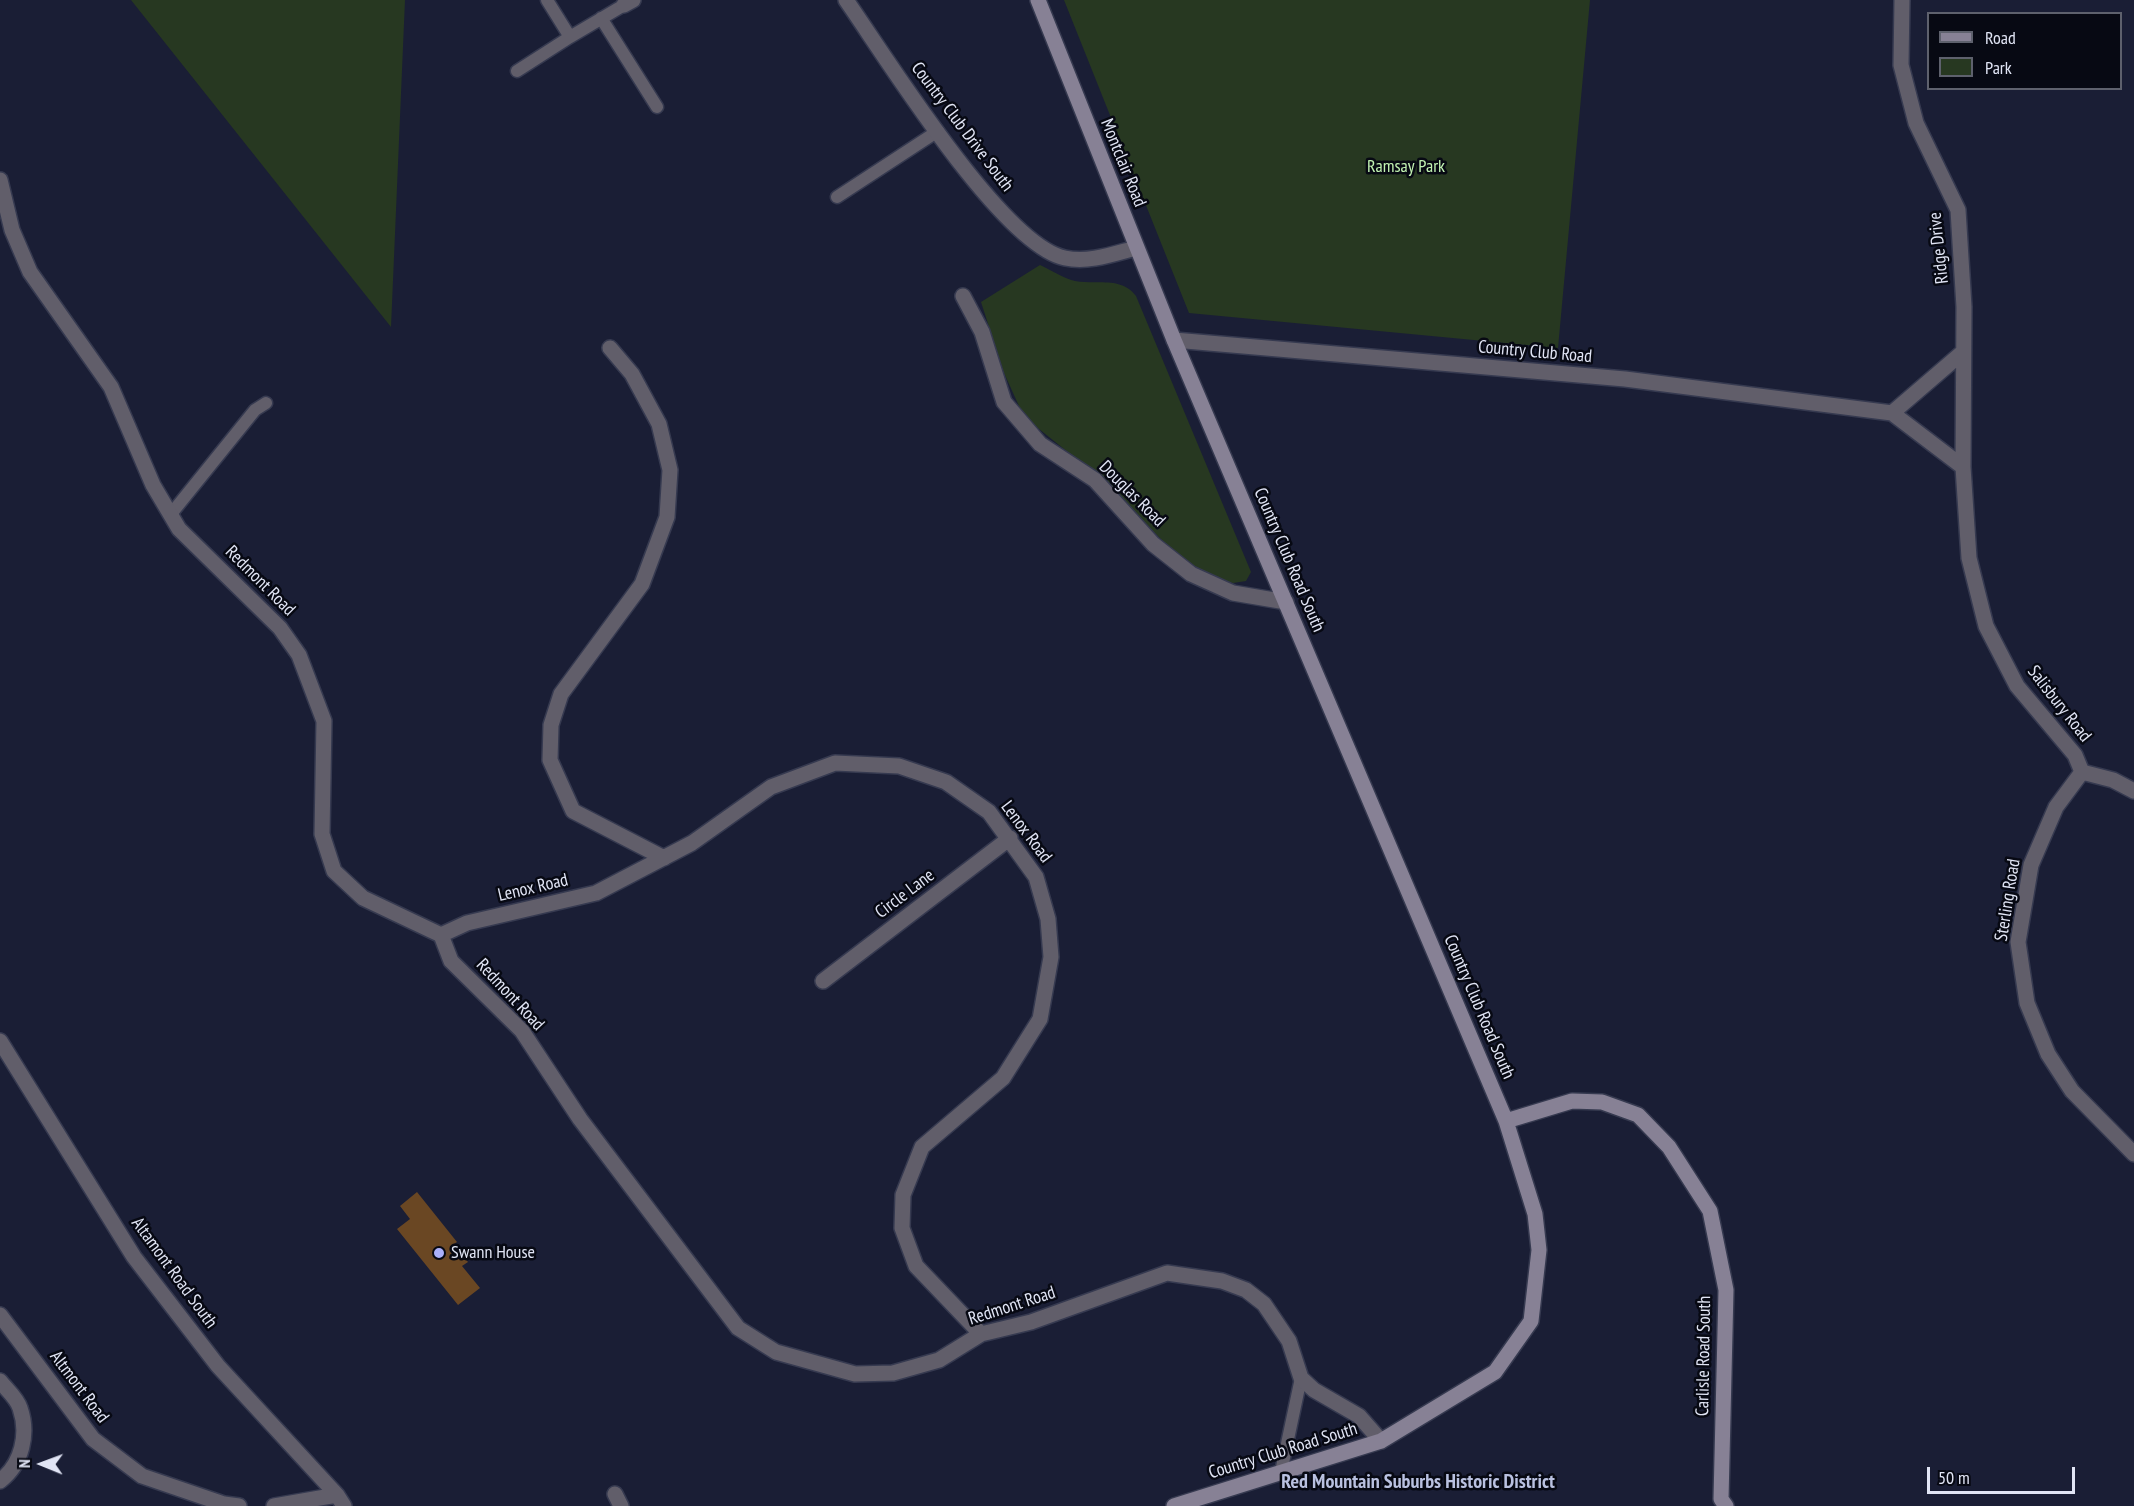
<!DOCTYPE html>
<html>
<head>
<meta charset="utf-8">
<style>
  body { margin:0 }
  #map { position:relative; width:2134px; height:1506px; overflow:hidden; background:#1a1e35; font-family:"PT Sans Narrow",sans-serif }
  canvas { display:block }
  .legend { position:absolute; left:1927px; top:12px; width:195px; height:78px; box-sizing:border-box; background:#070913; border:2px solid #5e616d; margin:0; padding:8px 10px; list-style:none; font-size:18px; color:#e1e5f5 }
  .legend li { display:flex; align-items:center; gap:12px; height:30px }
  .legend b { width:30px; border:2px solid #5e616d }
  .north { position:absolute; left:12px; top:1434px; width:60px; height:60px; -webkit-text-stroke:4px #070913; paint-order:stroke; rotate:271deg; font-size:16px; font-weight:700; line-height:24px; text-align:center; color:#e1e5f5 }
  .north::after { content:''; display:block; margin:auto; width:21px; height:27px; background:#e1e5f5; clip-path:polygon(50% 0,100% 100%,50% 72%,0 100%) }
  .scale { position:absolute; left:1927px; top:1467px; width:148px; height:27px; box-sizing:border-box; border:3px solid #e1e5f5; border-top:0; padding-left:8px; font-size:18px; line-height:21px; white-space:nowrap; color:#e1e5f5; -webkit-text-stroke:4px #070913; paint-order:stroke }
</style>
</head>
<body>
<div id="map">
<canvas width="2134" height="1506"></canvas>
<ul class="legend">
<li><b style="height:8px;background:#878195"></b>Road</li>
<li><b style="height:16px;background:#273821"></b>Park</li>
</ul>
<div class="north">N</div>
<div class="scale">50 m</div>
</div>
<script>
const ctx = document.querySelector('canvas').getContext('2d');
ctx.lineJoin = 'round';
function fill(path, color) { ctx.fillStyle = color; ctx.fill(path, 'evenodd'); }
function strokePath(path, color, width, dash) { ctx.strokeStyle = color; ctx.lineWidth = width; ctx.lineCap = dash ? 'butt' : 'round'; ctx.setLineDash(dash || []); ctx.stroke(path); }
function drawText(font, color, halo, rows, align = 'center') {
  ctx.font = font + ' "PT Sans Narrow",sans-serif'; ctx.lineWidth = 5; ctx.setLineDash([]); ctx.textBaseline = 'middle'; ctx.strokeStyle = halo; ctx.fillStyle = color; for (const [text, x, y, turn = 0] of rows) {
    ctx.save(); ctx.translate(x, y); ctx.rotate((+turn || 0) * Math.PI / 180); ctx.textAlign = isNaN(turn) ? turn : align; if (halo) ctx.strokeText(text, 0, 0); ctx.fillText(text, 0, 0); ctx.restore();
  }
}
fill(new Path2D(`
  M131 0H405L391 327Z
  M1064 0H1590L1558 348 1189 313Z
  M1040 265C1051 270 1063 278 1075 281 1097 285 1121 276 1136 296L1251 572 1246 581 1233 583 1206 577 1180 558 1094 473 1024 417 1004 373 981 302Z`), '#273821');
fill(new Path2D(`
  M417 1192 457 1242 454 1244 468 1262 462 1266 480 1288 458 1305 397 1229 410 1219 400 1206Z`), '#6a4723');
const lane = new Path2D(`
  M547 0 570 37 624 5
  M601 18 657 107
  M517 71 570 37
  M837 197 938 131
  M171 514 255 410 266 403
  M1281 1472 1301 1378`);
const street = new Path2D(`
  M846 0C886 57 1002 245 1065 258 1089 263 1113 254 1136 248
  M1902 0 1901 65 1916 123 1958 210 1964 307 1963 467 1969 558 1986 626 2017 686 2075 755 2082 772 2113 780 2134 791
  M624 5 633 0
  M0 180 12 230 30 272 111 387 153 485 179 529 280 628 299 655 324 721 322 834 334 871 363 898 441 935 451 961 522 1031 580 1119 738 1328 776 1352 855 1374 893 1373 939 1360 981 1334 1031 1322 1167 1273 1222 1281 1246 1290 1264 1304 1289 1341 1301 1378 1314 1390 1359 1416 1381 1441
  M963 296 982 332 1004 402 1040 444 1095 480 1153 544 1191 574 1233 593 1286 602
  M1174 340 1625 379 1892 413 1963 467
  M610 348 632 374 659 424 670 470 667 517 642 584 561 694 551 725 550 760 573 811 664 858
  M1892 413 1963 352
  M2082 772 2056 807 2031 865 2018 942 2027 1003 2048 1054 2072 1091 2134 1154
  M441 935 467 923 596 893 692 843 771 787 835 763 899 766 946 782 989 812 1036 877 1048 919 1051 957 1040 1019 1003 1078 922 1147 903 1195 902 1228 916 1266 981 1334
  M823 981 1010 838
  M0 1041 134 1257 218 1366 337 1495 344 1506
  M0 1315 93 1439 142 1476 224 1504 239 1506
  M0 1381C6 1389 17 1398 20 1408 29 1434 22 1464 0 1481
  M615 1494 621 1506
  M274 1506 337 1495`);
const secondary = new Path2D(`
  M1038 0 1174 340 1506 1121 1535 1214 1539 1250 1531 1321 1495 1372 1381 1441 1174 1506
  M1506 1121 1572 1101 1602 1102 1638 1115 1669 1147 1710 1211 1726 1290 1721 1499 1726 1506`);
strokePath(lane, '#363a50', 15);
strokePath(street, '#363a50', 18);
strokePath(secondary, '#363a50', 18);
strokePath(lane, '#615e6a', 12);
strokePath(street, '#615e6a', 15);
strokePath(secondary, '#878195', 15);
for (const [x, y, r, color] of [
  [439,1253,6,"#aab0fb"]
]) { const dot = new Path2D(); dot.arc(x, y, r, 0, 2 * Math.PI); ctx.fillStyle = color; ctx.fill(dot); strokePath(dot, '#070913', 2); }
drawText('18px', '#e1e5f5', '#070913', [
  ["Country Club Drive South",962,127,53],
  ["Montclair Road",1123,163,68],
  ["Ridge Drive",1939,248,-96],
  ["Country Club Road",1535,352,5],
  ["Douglas Road",1132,494,45],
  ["Country Club Road South",1289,560,67],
  ["Redmont Road",260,581,45],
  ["Salisbury Road",2059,704,52],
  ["Lenox Road",1026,832,53],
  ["Lenox Road",533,888,-13],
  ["Circle Lane",905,894,-37],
  ["Sterling Road",2008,900,-81],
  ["Redmont Road",510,995,47],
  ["Country Club Road South",1479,1007,67],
  ["Altamont Road South",174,1273,54],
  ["Redmont Road",1012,1306,-18],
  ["Carlisle Road South",1704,1356,-89],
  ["Altmont Road",79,1387,53],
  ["Country Club Road South",1283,1451,-17]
]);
drawText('18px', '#c2f3b2', '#070913', [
  ["Ramsay Park",1406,167]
]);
drawText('18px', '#e1e5f5', '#070913', [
  ["Swann House",451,1253]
], 'left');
drawText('bold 20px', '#b9c1e0', '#070913', [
  ["Red Mountain Suburbs Historic District",1418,1482]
]);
</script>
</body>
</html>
